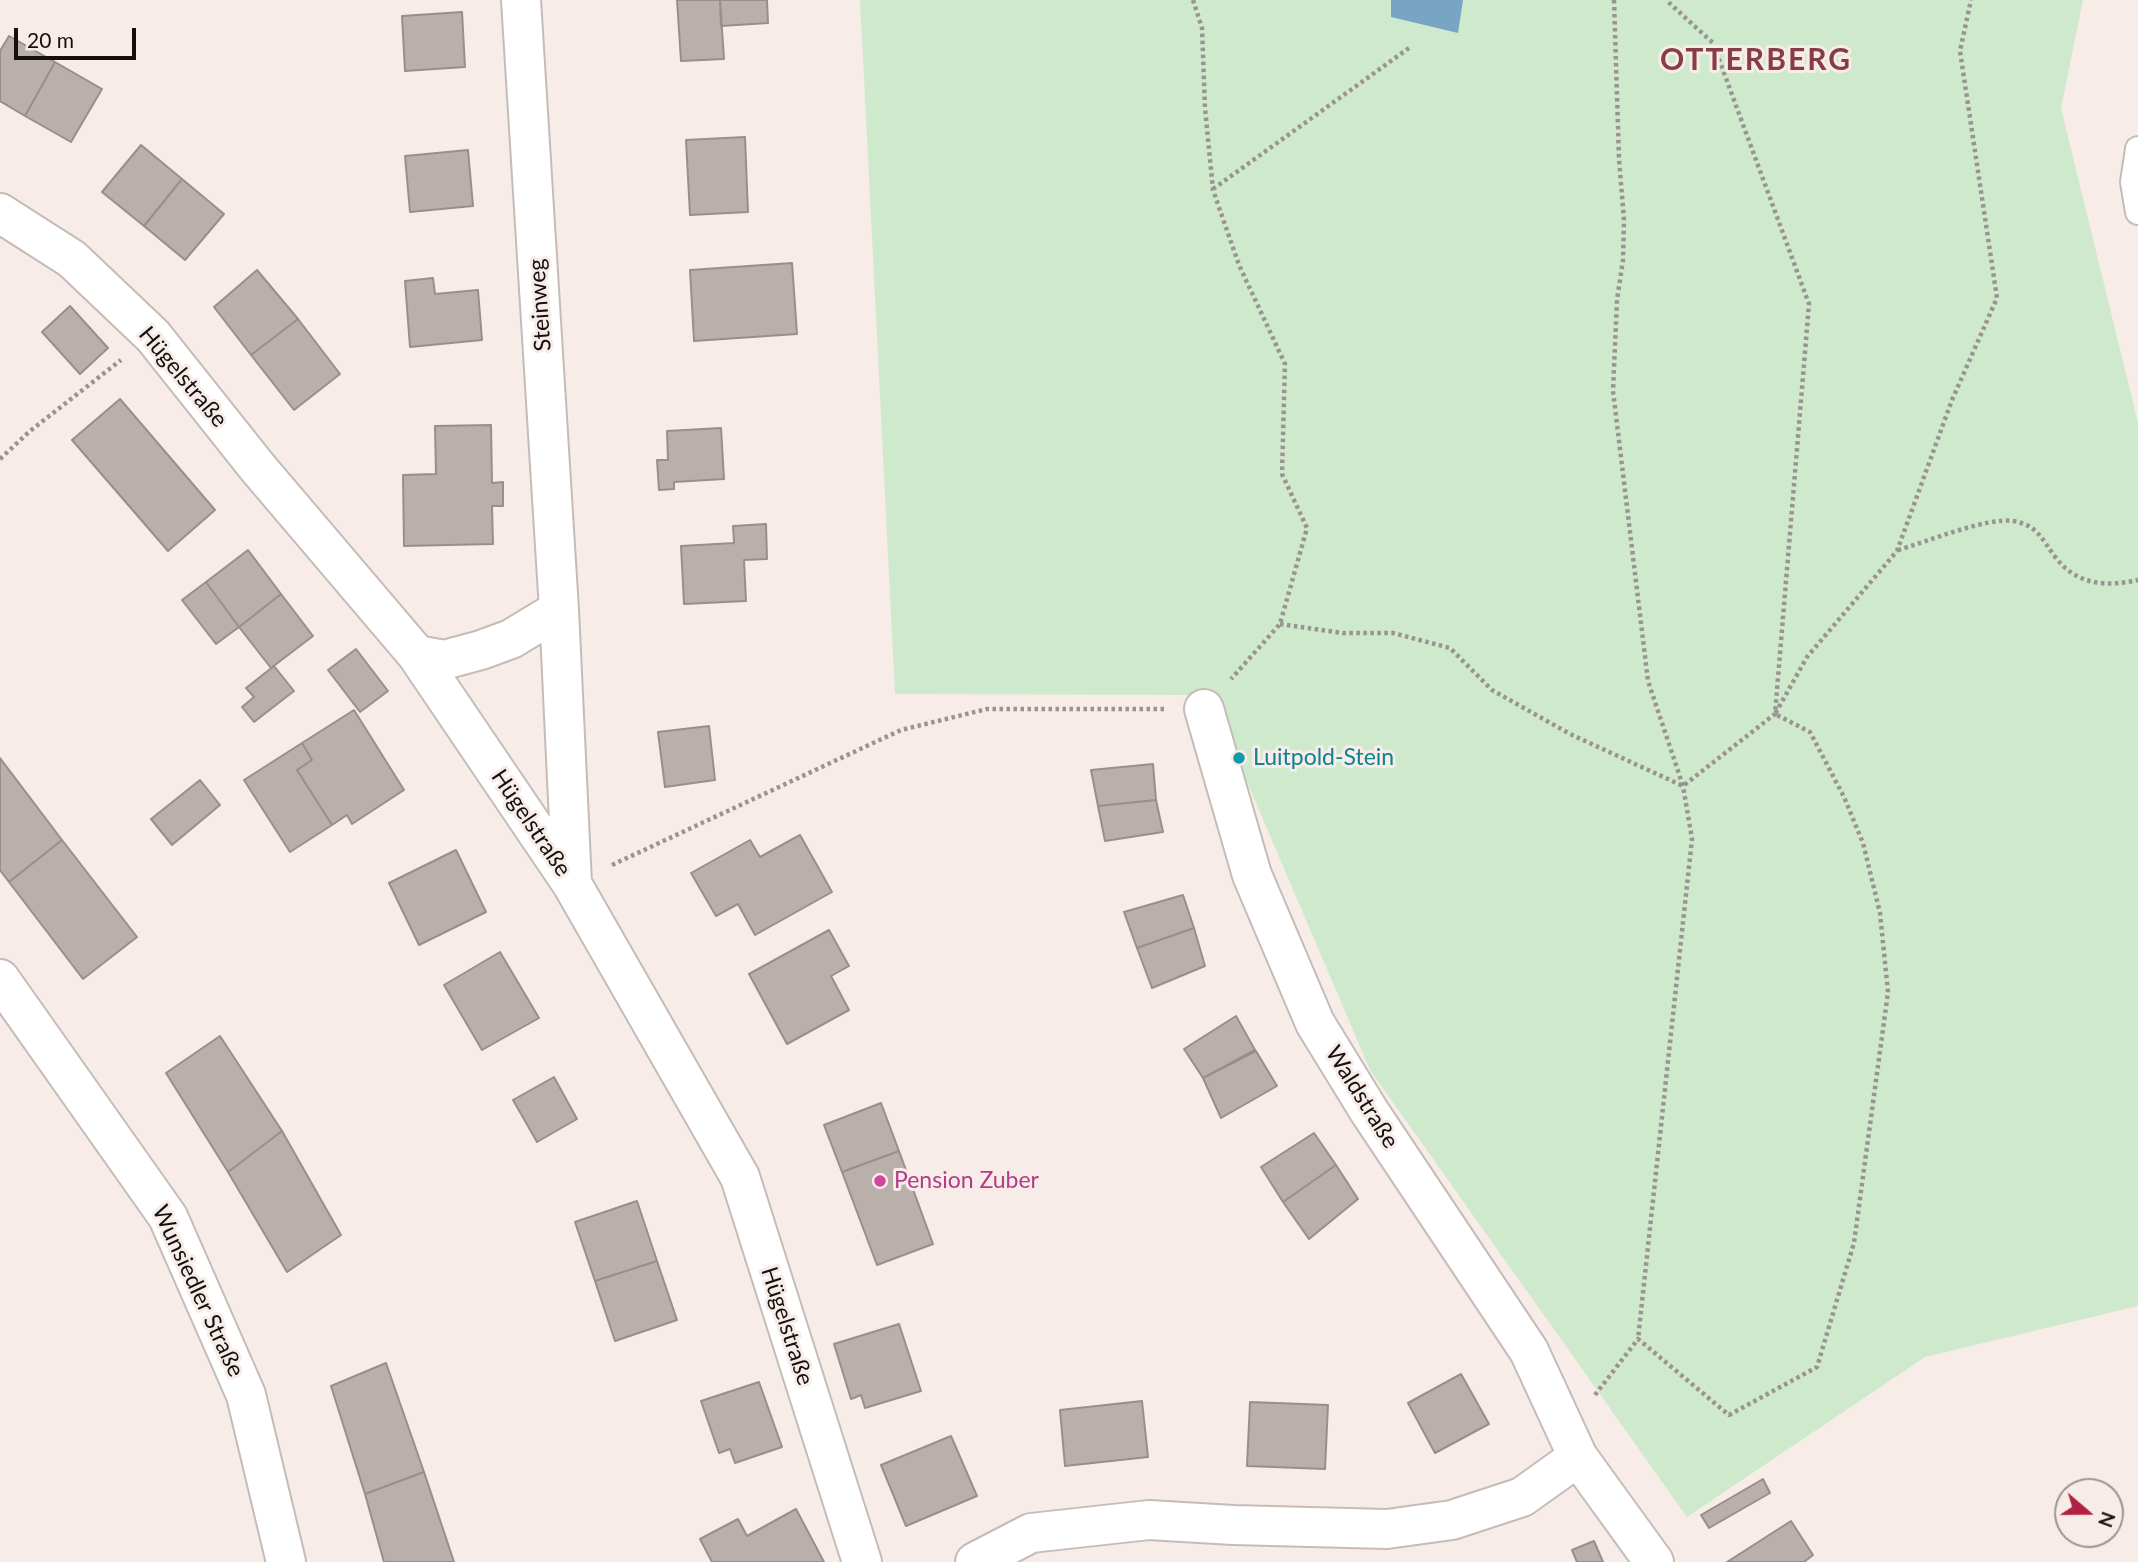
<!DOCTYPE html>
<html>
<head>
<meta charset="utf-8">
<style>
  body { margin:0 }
  #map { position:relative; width:2138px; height:1562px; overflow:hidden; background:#f7ece8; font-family:Lato,sans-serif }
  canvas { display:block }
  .north { position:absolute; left:2054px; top:1478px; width:70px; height:70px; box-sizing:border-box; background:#f7ece8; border:2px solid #9c9491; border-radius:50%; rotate:110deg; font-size:19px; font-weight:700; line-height:28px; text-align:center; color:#14100f }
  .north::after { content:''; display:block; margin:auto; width:24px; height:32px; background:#b32141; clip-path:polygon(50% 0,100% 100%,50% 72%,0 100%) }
  .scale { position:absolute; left:14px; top:28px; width:122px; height:32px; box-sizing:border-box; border:4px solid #14100f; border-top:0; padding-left:9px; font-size:21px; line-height:24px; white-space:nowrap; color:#14100f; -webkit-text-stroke:5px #f7ece8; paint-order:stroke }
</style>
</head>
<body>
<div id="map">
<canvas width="2138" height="1562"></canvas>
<div class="north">N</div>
<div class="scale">20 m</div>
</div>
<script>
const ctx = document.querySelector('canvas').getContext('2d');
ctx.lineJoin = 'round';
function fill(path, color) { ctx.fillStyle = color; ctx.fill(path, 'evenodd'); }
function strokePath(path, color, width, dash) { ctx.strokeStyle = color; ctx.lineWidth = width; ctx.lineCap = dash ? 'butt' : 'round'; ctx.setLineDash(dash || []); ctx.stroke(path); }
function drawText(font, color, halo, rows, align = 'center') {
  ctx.font = font + ' Lato,sans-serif'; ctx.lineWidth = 6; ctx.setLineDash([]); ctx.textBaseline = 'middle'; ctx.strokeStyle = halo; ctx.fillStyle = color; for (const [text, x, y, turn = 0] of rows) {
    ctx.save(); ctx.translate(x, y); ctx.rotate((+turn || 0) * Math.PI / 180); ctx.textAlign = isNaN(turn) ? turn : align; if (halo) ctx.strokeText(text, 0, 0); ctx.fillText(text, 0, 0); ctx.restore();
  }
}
fill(new Path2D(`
  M860 0H2083L2061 108 2138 423V1306L1925 1357 1687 1517 1370 1070 1210 695 895 694Z`), '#cfe9cd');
fill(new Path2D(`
  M1391 0H1463L1458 33 1391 17Z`), '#78a5c3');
const building = new Path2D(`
  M677 0H720L724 59 681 61Z
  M720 0H767L768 23 721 26Z
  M462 12 465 67 405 71 402 16Z
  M9 36 55 62 25 116 0 101V51Z
  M55 62 102 89 71 142 25 116Z
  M745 137 748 212 690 215 686 140Z
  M141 145 182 179 144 226 102 192Z
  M468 150 473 206 410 212 405 156Z
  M182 179 224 214 185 260 144 226Z
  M792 263 797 334 694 341 690 270Z
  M257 270 298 319 251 355 214 307Z
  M433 278 435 294 478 290 482 340 410 347 405 281Z
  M70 306 108 348 80 374 42 332Z
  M298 319 340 374 294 410 251 355Z
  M120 399 215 510 168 551 72 440Z
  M491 425 492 483 503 482V506H492L493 544 404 546 403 475 436 474 435 426Z
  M721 428 724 479 674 482V489L659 490 657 460H668L667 431Z
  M766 524 767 559 744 560 746 601 684 604 681 546 734 543 733 526Z
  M248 550 281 594 239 627 206 582Z
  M206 582 239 627 216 644 182 600Z
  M281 594 313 636 271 668 239 627Z
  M356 649 388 691 360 712 328 670Z
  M274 666 294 691 254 722 242 707 254 697 246 688Z
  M354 710 404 790 352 824 347 815 332 825 297 770 312 760 302 743Z
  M709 726 715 780 665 787 658 732Z
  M302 743 312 760 297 770 332 825 290 852 244 780Z
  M0 758 62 840 9 882 0 870Z
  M1153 764 1156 800 1098 806 1091 770Z
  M200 780 220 805 172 845 151 819Z
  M1156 800 1163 832 1105 841 1098 806Z
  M800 835 832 892 755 935 738 904 716 916 691 873 750 840 760 857Z
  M62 840 137 937 83 979 9 882Z
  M456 850 486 912 419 945 389 883Z
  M1183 895 1194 928 1137 948 1124 912Z
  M1194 928 1205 966 1152 988 1137 948Z
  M829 930 849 966 831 976 849 1010 787 1044 749 974Z
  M500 952 539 1018 482 1050 444 985Z
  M1236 1016 1255 1050 1203 1078 1184 1049Z
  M220 1036 282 1131 228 1172 166 1073Z
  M1256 1051 1277 1086 1221 1118 1203 1078Z
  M554 1077 577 1119 537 1142 513 1100Z
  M881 1103 899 1151 842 1172 824 1125Z
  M282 1131 341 1235 287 1272 228 1172Z
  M1314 1133 1336 1165 1283 1202 1261 1167Z
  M899 1151 933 1244 877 1265 842 1172Z
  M1336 1165 1358 1199 1309 1239 1283 1202Z
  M637 1201 657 1261 595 1281 575 1222Z
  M657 1261 677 1320 615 1341 595 1281Z
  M899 1324 921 1391 865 1408 861 1395 851 1399 834 1344Z
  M386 1363 424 1472 365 1494 331 1386Z
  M1461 1374 1489 1424 1435 1453 1408 1403Z
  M759 1382 782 1447 735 1463 730 1449 719 1453 701 1401Z
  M1142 1401 1148 1457 1065 1466 1060 1410Z
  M1250 1402 1328 1405 1325 1469 1247 1466Z
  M951 1436 977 1496 906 1526 881 1465Z
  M424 1472 454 1562H384L365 1494Z
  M1763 1479 1770 1493 1709 1528 1701 1515Z
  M796 1509 824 1562H712L700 1539 738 1519 747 1536Z
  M1791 1521 1813 1555 1804 1562H1727Z
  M1594 1541 1603 1562H1577L1572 1550Z`);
fill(building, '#b9afab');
strokePath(building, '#988f8b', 2);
const lane = new Path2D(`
  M2138 149 2133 182 2138 212`);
const street = new Path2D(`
  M521 0 559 610 572 884
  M0 213 72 259 153 336 258 468 417 655 572 884 740 1177 862 1562
  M417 655 444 660 481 650 511 639 559 610
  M1204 709 1252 875 1315 1023 1369 1111 1529 1351 1578 1457 1654 1562
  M975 1562 1031 1533 1149 1520 1233 1525 1387 1529 1452 1520 1522 1497 1578 1457`);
const secondary = new Path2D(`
  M0 979 168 1217 246 1395 286 1562`);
strokePath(lane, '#c5bcb7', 28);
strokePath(street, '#c5bcb7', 42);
strokePath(secondary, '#c5bcb7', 42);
strokePath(new Path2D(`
  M1193 0 1202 28 1205 108 1213 190 1239 265 1285 364 1282 474 1307 528 1280 624 1231 679
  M1614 0 1619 159 1624 220 1623 260 1617 300 1613 391 1648 681 1683 786 1692 839 1638 1339
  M1213 189 1409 48
  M0 459 30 431 121 360
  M1898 550C1926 542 1987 517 2013 521 2038 525 2042 540 2056 558 2077 585 2106 587 2138 580
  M1280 624 1343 633H1393L1450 648 1492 690 1570 734 1683 786 1775 714 1809 304 1713 43 1666 0
  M612 865 901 730 987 709H1166
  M1595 1395 1638 1339 1729 1415 1817 1367 1854 1243 1888 992 1880 913 1863 843 1844 797 1810 732 1775 714 1807 657 1897 551 1952 400 1997 298 1960 51 1971 0`), '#9b9390', 4.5, [3.5, 3.5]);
strokePath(lane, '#fff', 24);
strokePath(street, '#fff', 38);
strokePath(secondary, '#fff', 38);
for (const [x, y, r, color] of [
  [1239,758,7,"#0f9aa8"],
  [880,1181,7,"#d1479c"]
]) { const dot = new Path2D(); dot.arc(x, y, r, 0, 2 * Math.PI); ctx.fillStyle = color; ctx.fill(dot); strokePath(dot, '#f7ece8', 2.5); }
drawText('23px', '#14100f', '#f7ece8', [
  ["Steinweg",540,305,-94],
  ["Hügelstraße",183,377,50],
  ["Hügelstraße",531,823,56],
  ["Waldstraße",1362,1097,58],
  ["Wunsiedler Straße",198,1291,65],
  ["Hügelstraße",787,1326,72]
]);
drawText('23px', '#0d838f', '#f7ece8', [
  ["Luitpold-Stein",1253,758]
], 'left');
drawText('23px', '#b23c85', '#f7ece8', [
  ["Pension Zuber",894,1181]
], 'left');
ctx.letterSpacing = '2px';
drawText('bold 30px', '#863d45', '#f7ece8', [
  ["OTTERBERG",1756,60]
]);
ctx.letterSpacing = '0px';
</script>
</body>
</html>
